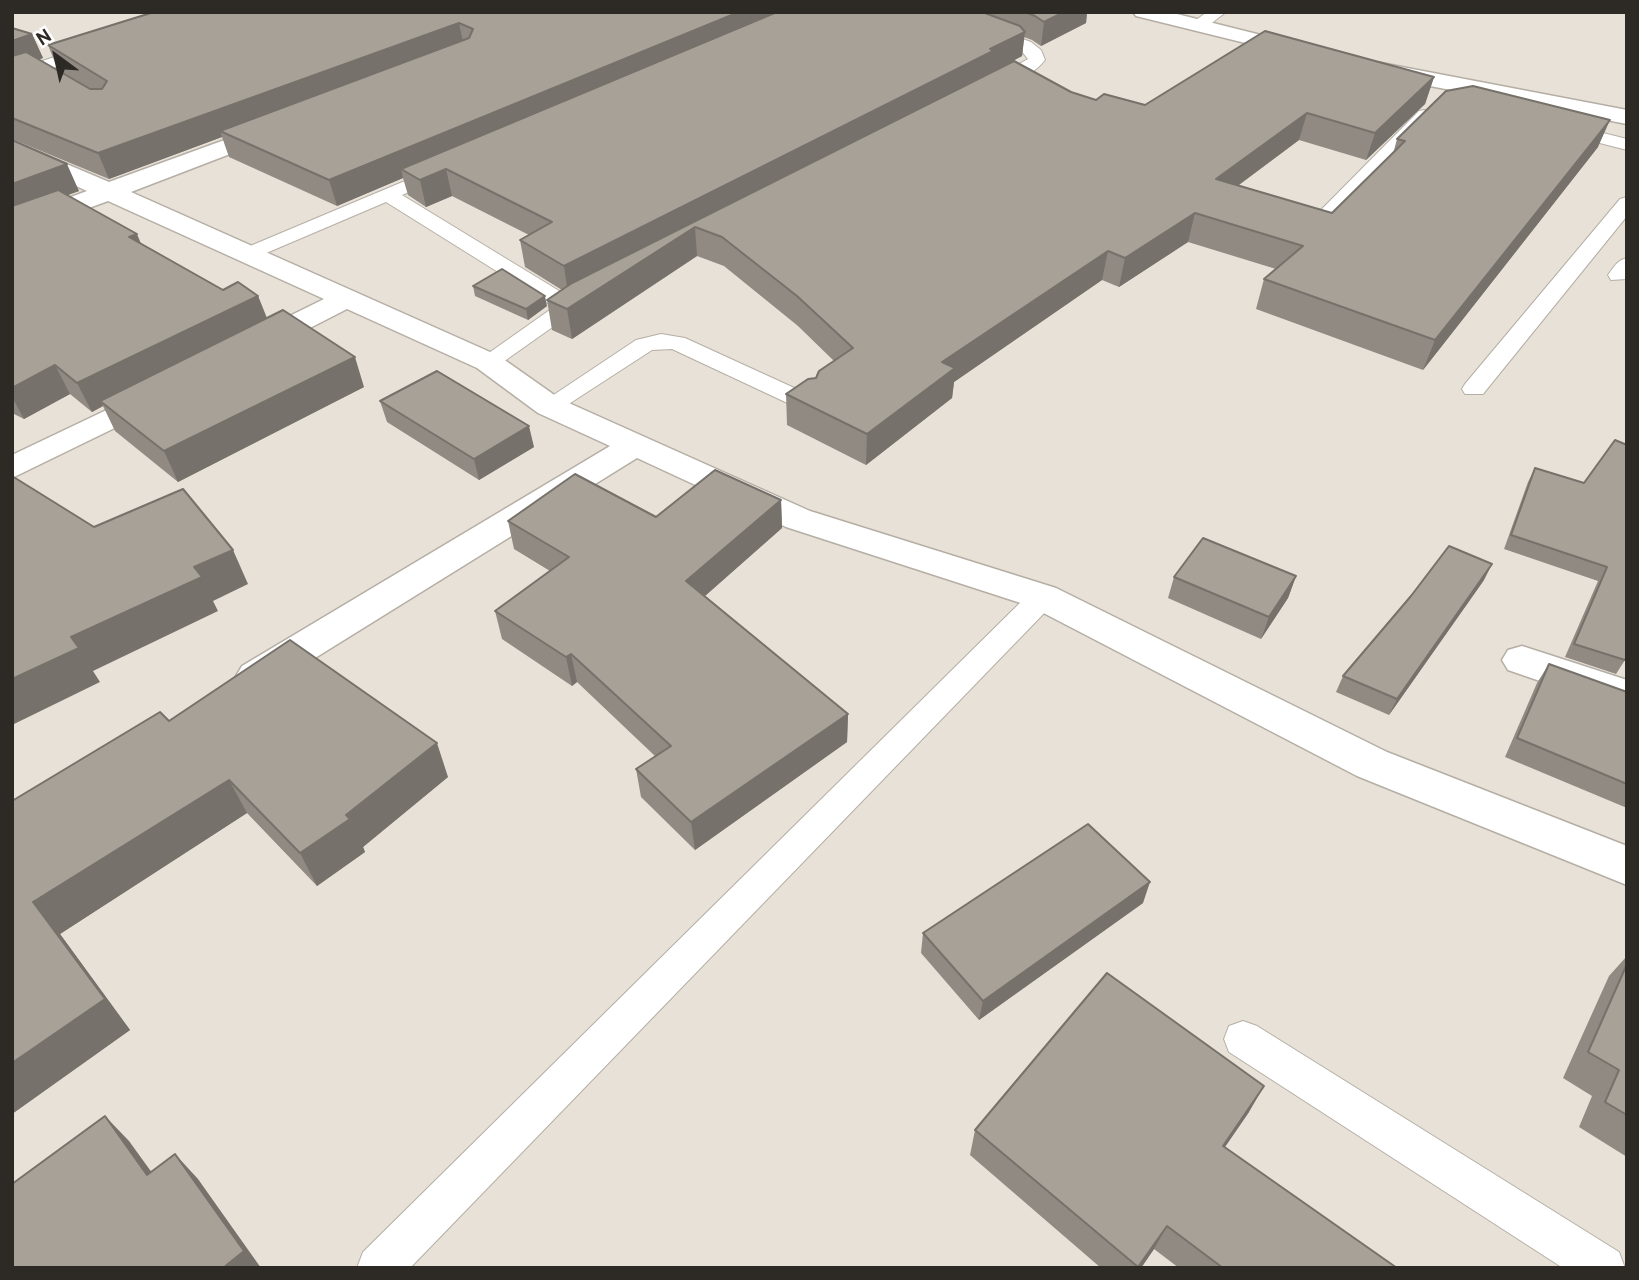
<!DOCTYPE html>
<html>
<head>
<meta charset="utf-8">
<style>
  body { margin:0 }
  #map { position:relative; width:1639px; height:1280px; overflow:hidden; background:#e8e1d7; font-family:Overpass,sans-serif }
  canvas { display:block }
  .frame { position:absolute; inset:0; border:14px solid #2d2a26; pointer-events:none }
  .north { position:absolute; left:21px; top:21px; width:70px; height:70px; -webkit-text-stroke:5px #fff; paint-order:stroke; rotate:327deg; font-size:19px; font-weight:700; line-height:28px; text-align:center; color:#2d2a26 }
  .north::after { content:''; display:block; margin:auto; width:24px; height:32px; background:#2d2a26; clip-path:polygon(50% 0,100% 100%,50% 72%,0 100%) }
</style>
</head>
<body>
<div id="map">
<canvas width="1639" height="1280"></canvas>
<div class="frame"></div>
<div class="north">N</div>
</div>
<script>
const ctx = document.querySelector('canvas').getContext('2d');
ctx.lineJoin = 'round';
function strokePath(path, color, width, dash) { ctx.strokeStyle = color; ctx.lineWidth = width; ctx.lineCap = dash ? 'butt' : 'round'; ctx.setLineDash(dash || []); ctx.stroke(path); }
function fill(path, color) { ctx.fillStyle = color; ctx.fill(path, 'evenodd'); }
const service = new Path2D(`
  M923 12H947L1031 42 1041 50 1045 60C1035 73 1004 94 987 90L984 86 987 82 1028 59 1019 48Z
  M1207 12H1226L1204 29H1192V23Z
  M91 45 97 47V53L12 82V71Z
  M1425 110 1431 111 1434 115 1431 119 1324 229H1310L1307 225 1310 221 1419 111Z
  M1563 123 1627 139V150L1557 132 1554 128 1557 124Z
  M443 165 450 167 453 171 450 175 402 195 569 297 584 290 595 297 496 367H480L476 362 554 307 386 202 257 257 250 259 240 253 243 249Z
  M1627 197V216L1483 394H1465L1462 389 1465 384 1620 199Z
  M1627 258V279L1611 280 1608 275C1614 267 1617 260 1627 258Z
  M661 334 685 338 814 397 817 402 814 407H796L672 349 652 350 558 411H540L537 406 636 340Z
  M1043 587 1053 590 1057 597 1053 604 410 1268H357L363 1252 1033 590Z
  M1243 1021 1257 1026 1619 1252 1625 1268H1563L1229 1052 1224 1039 1229 1026Z`);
const minor = new Path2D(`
  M1133 12H1169L1309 47 1313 51 1302 57 1136 16Z
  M1381 63 1627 110V124L1373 75 1370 70 1373 65Z
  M274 122 282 124 286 129 282 134 131 192 499 356 560 399 810 511 1056 588 1387 752 1627 846V885L1357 776 1030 606 786 527 637 458 270 686 256 691 242 686 236 676 242 666 610 446 538 413 477 368 347 309 265 351 254 354 243 351 239 345 243 339 324 299 108 201 12 236V219L87 191 12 157V141L109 182Z
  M157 386 168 388 173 395 168 402 12 478V455Z
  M1522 646 1627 680V711L1508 670 1502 660 1508 650Z`);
strokePath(service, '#b5aea4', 2);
strokePath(minor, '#b5aea4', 3);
fill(service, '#fff');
fill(minor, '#fff');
fill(new Path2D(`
  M154 12H1087L1086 23 1041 46 1032 40 1024 37 1022 56 992 72 1096 100 1145 105 1434 77 1425 104 1366 160 1299 140 1239 185 1332 213 1393 154 1397 139 1598 147 1423 370 1256 309 1264 279 1276 269 1188 242 1119 287 1102 280 954 382 952 398 866 465 787 425 786 394 816 378 834 361 798 326 724 266 697 256 572 339 552 330 547 300 562 290 525 267 520 240 529 235 452 196 426 207 408 195 403 178 337 206 229 157 222 137 109 179 12 139V28L32 34 43 58 38 59 90 89 58 70 48 45Z
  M12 140 79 191 67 195 141 243 223 290 258 296 267 318 364 387 178 482 115 431 103 406 92 412 70 394 24 419 12 413Z
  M473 286 547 306 528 320 475 296Z
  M380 401 534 447 479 480 387 422Z
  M1615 440 1625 660 1616 674 1565 657 1598 581 1504 549 1528 482 1535 468 1584 483Z
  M781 500 782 528 705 596 848 714 847 742 695 850 641 797 636 769 655 756 577 682 572 686 502 639 495 611 550 571 514 549 508 521 656 517Z
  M1296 576 1288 598 1261 639 1168 598 1174 577Z
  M1484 580 1389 715 1336 692 1343 676Z
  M1549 664 1627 692V808L1505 757 1537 683Z
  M169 721 448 777 363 847 365 852 317 886 247 813 60 934 130 1030 12 1114V801Z
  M1143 903 979 1020 921 953 923 933Z
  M1627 956V1157L1579 1127 1592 1096 1563 1078 1609 976Z
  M1249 1112 1225 1147 1397 1268H1179L1154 1249 1141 1268H1101L970 1155 975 1130Z`), '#908a83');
fill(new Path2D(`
  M739 12H797L401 169 403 178 337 206 329 180Z
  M1064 12H1087L1086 23 1041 46 1044 22Z
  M459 23 464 47 220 131 222 137 109 179 98 153Z
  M1025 32 1022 56 695 227 697 256 572 339 567 309 568 294 564 266Z
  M32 34 43 58 12 69V41Z
  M1434 77 1425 104 1366 160 1375 133Z
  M1307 113 1299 140 1209 207 1216 179Z
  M1610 120 1598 147 1423 370 1435 340Z
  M67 164 79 191 12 216V184Z
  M446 169 452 196 426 207 420 180Z
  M1195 213 1188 242 1119 287 1125 258Z
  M137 234 148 261 129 237Z
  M1108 251 1102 280 954 382 952 398 866 465 867 434 942 362Z
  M258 296 269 324 100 401 103 406 92 412 77 383Z
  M545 296 547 306 528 320 526 309Z
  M355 357 364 387 178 482 164 451Z
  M55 365 70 394 24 419 12 397V388Z
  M529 426 534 447 479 480 474 459Z
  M781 500 782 528 689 610 686 581Z
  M233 550 248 584 213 601 218 611 93 671 100 682 12 725V679L71 637 194 567Z
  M1492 564 1484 580 1389 715 1397 699Z
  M1296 576 1288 598 1261 639 1269 617Z
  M571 654 577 682 572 686 566 657Z
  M848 714 847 742 695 850 691 822Z
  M437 743 448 777 363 847 365 852 317 886 300 853Z
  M229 780 247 813 60 934 130 1030 12 1114V1063L33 902Z
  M1150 882 1143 903 979 1020 983 1001Z
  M1264 1086 1249 1112 1209 1170 1223 1146Z
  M105 1116 129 1141 171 1199 147 1175Z
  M175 1154 198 1179 261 1268H223Z
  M1167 1226 1154 1249 1141 1268H1138Z`), '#76716a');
const building = new Path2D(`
  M154 12H739L329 180 220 131 469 38 473 29 459 23 98 153 12 118V56L26 52 90 89H102L107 81 48 45Z
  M777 12H982L1020 26 1025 32 990 49 993 51 564 266 520 240 552 222 446 169 420 180 401 169Z
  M1025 12H1064L1044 22 1035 16Z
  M12 28 32 34 12 41Z
  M1265 31 1434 77 1375 133 1307 113 1216 179 1332 213 1405 141 1397 139 1446 91 1473 86 1610 120 1435 340 1264 279 1303 246 1195 213 1125 258 1108 251 942 362 955 368 867 434 786 394 808 379 816 378 819 371 853 348 797 296 722 237 695 227 567 309 547 300 572 283 1014 61 1071 92 1096 100 1104 94 1145 105Z
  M12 140 67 164 12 184Z
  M58 190 137 234 129 237 223 290 238 282 258 296 77 383 55 365 12 388V206Z
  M502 269 545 296 526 309 473 286Z
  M283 310 355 357 164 451 100 401Z
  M437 371 529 426 474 459 380 401Z
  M1615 440 1627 445V656L1625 660 1574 644 1607 567 1511 535 1535 468 1584 483Z
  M715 470 781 500 686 581 848 714 691 822 636 769 671 746 571 654 566 657 495 611 569 557 508 521 575 474 656 517Z
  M12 476 94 527 183 489 233 550 194 567 202 577 71 637 79 648 12 679Z
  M1203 538 1296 576 1269 617 1174 577Z
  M1449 546 1492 564 1397 699 1343 676 1411 596Z
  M290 640 437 743 346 815 350 819 300 853 229 780 33 902 105 999 12 1063V801L160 712 169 721Z
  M1549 664 1627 692V784L1517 738Z
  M1088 824 1150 882 983 1001 923 933Z
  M1627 964V1115L1605 1102 1619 1070 1588 1052Z
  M1107 973 1264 1086 1223 1146 1397 1268H1223L1167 1226 1138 1267 975 1130Z
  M105 1116 147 1175 175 1154 244 1251 223 1268H12V1184Z`);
fill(building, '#a8a198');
strokePath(building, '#76716a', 2);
</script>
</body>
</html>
